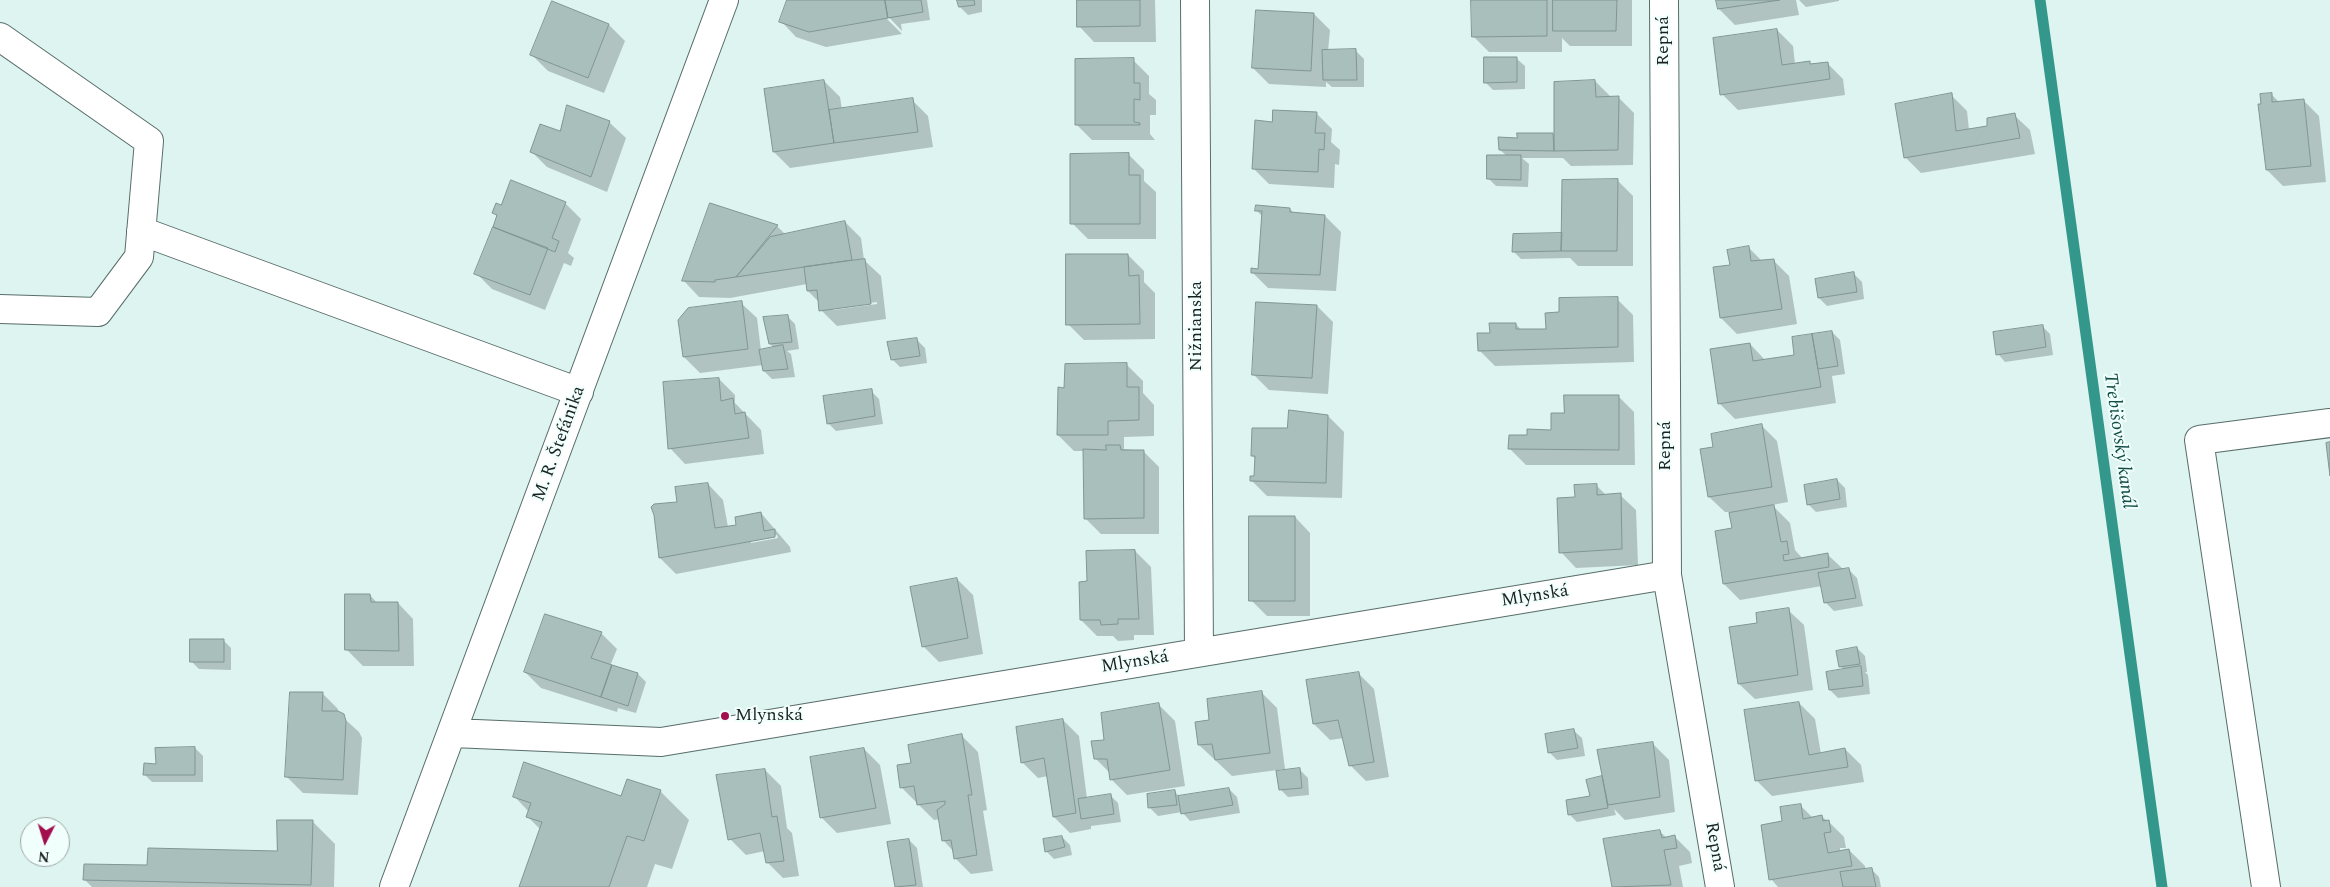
<!DOCTYPE html>
<html>
<head>
<meta charset="utf-8">
<style>
  body { margin:0 }
  #map { position:relative; width:2330px; height:887px; overflow:hidden; background:#ddf4f0; font-family:Spectral,serif }
  canvas { display:block }
  .north { position:absolute; left:20px; top:817px; width:50px; height:50px; box-sizing:border-box; background:#f1fffc; border:1px solid #9ba6a4; border-radius:50%; rotate:185deg; font-size:14px; font-weight:700; line-height:20px; text-align:center; color:#192120 }
  .north::after { content:''; display:block; margin:auto; width:18px; height:22px; background:#a30e4e; clip-path:polygon(50% 0,100% 100%,50% 72%,0 100%) }
</style>
</head>
<body>
<div id="map">
<canvas width="2330" height="887"></canvas>
<div class="north">N</div>
</div>
<script>
const ctx = document.querySelector('canvas').getContext('2d');
ctx.lineJoin = 'round';
function fill(path, color) { ctx.fillStyle = color; ctx.fill(path, 'evenodd'); }
function strokePath(path, color, width, dash) { ctx.strokeStyle = color; ctx.lineWidth = width; ctx.lineCap = dash ? 'butt' : 'round'; ctx.setLineDash(dash || []); ctx.stroke(path); }
function drawText(font, color, halo, rows, align = 'center') {
  ctx.font = font + ' Spectral,serif'; ctx.lineWidth = 4; ctx.setLineDash([]); ctx.textBaseline = 'middle'; ctx.strokeStyle = halo; ctx.fillStyle = color; for (const [text, x, y, turn = 0] of rows) {
    ctx.save(); ctx.translate(x, y); ctx.rotate((+turn || 0) * Math.PI / 180); ctx.textAlign = isNaN(turn) ? turn : align; if (halo) ctx.strokeText(text, 0, 0); ctx.fillText(text, 0, 0); ctx.restore();
  }
}
fill(new Path2D(`
  M789 0H927L930 20 901 24 902 31 884 12 882 14 902 34 826 47 796 37 781 21Z
  M959 0H982V12L968 15 960 7Z
  M1078 0H1155L1156 42H1094L1079 26Z
  M1472 0H1632V46H1570L1562 38V52H1489L1473 36Z
  M1718 0H1796L1799 15 1735 25 1719 9Z
  M1799 0H1839V1L1806 7Z
  M552 3 609 25 625 41 604 93 548 71 532 55Z
  M1314 14 1330 30 1328 51H1356L1364 59V87H1332L1326 82V87L1269 84 1253 68Z
  M1777 30 1793 46 1795 64 1809 62 1812 65 1827 63 1843 79 1845 95 1738 110 1722 94Z
  M1517 59 1525 66V89L1493 90 1485 82Z
  M1133 60 1149 76V94L1156 100V115H1150V134L1155 140H1092L1077 125Z
  M824 81 840 97 842 110 912 100 928 116 933 147 790 168 774 152 765 90Z
  M1595 81 1612 98 1618 97 1634 113 1633 165 1571 166 1563 158H1522L1529 164 1528 187 1496 186 1488 178 1507 156 1500 150 1518 139 1553 134 1555 136Z
  M2271 94 2279 102 2303 100 2319 116 2326 182 2283 186 2267 170 2263 105Z
  M1951 95 1967 111 1969 130 1989 127 2014 115 2030 130 2035 154 1921 173 1905 157Z
  M568 106 610 123 626 138 607 192 547 167 531 151 560 132Z
  M1316 113 1332 129 1331 142 1340 150 1339 165 1335 164 1334 188 1269 184 1253 168 1273 123Z
  M1128 154 1144 170V181L1156 192V239H1088L1072 223Z
  M1617 180 1633 196V266H1578L1570 258 1521 259 1513 251 1563 234Z
  M565 203 581 219 568 253 574 258 571 266 564 263 545 310 492 289 476 273 498 217 493 212 502 206Z
  M1290 209 1295 214 1325 216 1341 232 1336 291 1268 288 1252 272 1259 270 1263 217 1256 210Z
  M845 222 861 238 864 260 881 276 886 319 837 326 821 310 820 303 808 291 807 284 730 298 699 297 684 281 777 226 786 235ZM877 302V304L833 310V308Z
  M1748 247 1762 261 1773 260 1789 276 1797 324 1737 334 1721 318Z
  M1128 255 1144 271V282L1155 293V339L1084 340 1068 324Z
  M1854 274 1862 282 1864 299 1827 306 1819 298Z
  M1617 299 1633 315 1634 362 1495 366 1479 350 1491 334 1516 324 1522 331 1547 330 1560 313Z
  M741 303 757 318 761 351 774 348 770 344 787 316 795 324 799 349 787 351 791 354 795 377 772 379 764 371 763 365 700 373 684 357Z
  M1317 306 1333 322 1328 394 1269 390 1253 374Z
  M2042 326 2050 334 2053 355 2005 362 1998 354Z
  M1832 332 1840 340 1845 374 1832 376 1836 403 1735 419 1719 403 1750 344 1766 361 1795 356 1812 335Z
  M917 340 925 348 927 363 900 367 892 359Z
  M1127 365 1143 381V393L1154 405V436L1124 437V449L1143 451 1159 467V534H1101L1085 518V451H1074L1058 435 1065 389Z
  M719 379 735 395V403L761 430 764 454 685 464 670 448Z
  M871 391 879 399 883 424 836 431 828 423Z
  M1618 396 1634 412 1635 465H1526L1510 449 1528 436 1552 431 1565 414Z
  M1328 416 1344 432 1342 498 1267 496 1251 480 1255 477 1256 460 1252 455 1288 429Z
  M1761 425 1777 441 1788 502 1772 505 1790 523 1795 550 1803 559 1827 554 1844 570H1849L1857 578 1863 606 1834 611 1826 603 1822 586 1740 600 1724 584 1716 532 1733 529 1731 512H1725L1709 497 1714 448Z
  M1837 480 1845 488 1847 507 1816 512 1808 504Z
  M708 484 723 500 728 527 737 526 761 513 790 547 791 552 676 574 660 558 678 503ZM777 535 778 538 751 543V540Z
  M1596 485 1607 496 1620 495 1636 510 1638 565 1576 568 1561 552 1576 498Z
  M1295 517 1310 533V616H1267L1251 600Z
  M1135 551 1151 567 1154 635H1134V640L1118 641 1113 636H1097L1081 620 1088 583Z
  M957 579 973 595 983 654 939 662 923 646Z
  M370 595 378 604 398 603 413 619 414 666H363L347 650Z
  M1788 610 1804 625 1813 690 1755 699 1739 684 1759 624Z
  M546 616 602 634 617 649 610 666 638 674 646 682 636 713 618 708 617 712 541 688 525 672Z
  M223 640 231 648V670L199 669 191 661Z
  M1857 648 1865 656 1867 672H1865L1868 675 1870 694 1838 698 1830 690 1844 670 1840 666Z
  M1358 673 1374 689 1389 777 1366 781 1350 765 1344 738 1330 740 1314 724Z
  M1261 692 1277 708 1285 769 1232 776 1199 745 1210 721Z
  M322 693 338 709V713L359 732 362 738 358 795 303 793 287 777Z
  M1799 703 1815 719 1821 754 1845 749 1861 765 1864 782 1772 796 1756 780Z
  M1159 705 1175 721 1185 786 1127 795 1111 779 1110 773 1095 758 1105 741Z
  M1063 720 1079 736 1087 799 1110 795 1118 803 1121 822 1091 826V829L1070 833 1054 817 1048 776 1038 778 1022 762Z
  M1574 731 1582 738 1585 756 1557 760 1549 752Z
  M962 736 978 752 987 810 983 811 993 871 971 874 955 858 954 852 943 840 940 819 934 820 901 787 912 764Z
  M1653 744 1669 760 1675 812 1625 820 1614 809 1616 815 1577 822 1569 814 1591 797 1602 778 1605 780Z
  M195 748 203 756V782H152L144 774 157 765Z
  M864 749 880 765 891 824 837 833 821 817Z
  M765 770 781 786 787 828 792 833 799 876 783 878 767 862 765 851 746 855 730 839Z
  M1300 770 1308 778 1309 795 1288 797 1280 789Z
  M1229 789 1237 797 1240 813 1190 821 1182 812 1158 816 1150 808 1175 792 1180 797Z
  M660 791 689 820 672 869 655 864 647 887H521L541 830 528 817 529 812 514 796 622 797Z
  M1800 805 1813 818 1822 817 1828 821 1844 837 1846 848H1840V852L1849 850 1865 866V870L1871 869 1879 877 1881 887H1778L1771 879 1784 822Z
  M312 821 335 844 334 887H92L85 880 149 867 278 852Z
  M1659 831 1667 838 1675 837 1690 852 1692 863 1679 866 1683 887H1613L1605 840Z
  M1062 837 1070 845 1072 855 1054 859 1046 851Z
  M909 840 917 848 923 887H896L889 843Z`), '#0003');
strokePath(new Path2D(`
  M2040 0 2162 887`), '#33978c', 11);
const building = new Path2D(`
  M787 0H885L888 18 809 32 779 22Z
  M885 0H921L923 12 888 18Z
  M957 0H974L975 5 959 7Z
  M1077 0H1140V26L1077 27Z
  M1471 0H1547V36L1472 37Z
  M1553 0H1617L1616 31H1553Z
  M1716 0H1780L1718 9Z
  M552 1 609 24 588 78 530 55Z
  M1256 10 1314 13 1311 71 1252 68Z
  M1777 29 1782 65 1810 61V64L1828 62 1830 79 1720 95 1713 38Z
  M1356 49 1357 80H1323L1322 50Z
  M1484 57H1517V82L1484 83Z
  M1134 58V83H1140V100L1134 99V122L1140 123V125H1075V59Z
  M824 80 834 143 773 152 764 89Z
  M1595 80 1596 97 1619 96 1618 150 1554 151V82Z
  M1952 93 1956 131 1987 126V118L2015 113 2020 138 1904 158 1895 104Z
  M2272 93V102L2304 99 2311 166 2266 170 2258 104H2261L2260 94Z
  M913 98 918 132 834 143 829 110Z
  M567 105 610 121 591 177 530 152 540 124 560 131Z
  M1273 110 1317 112 1315 133H1325L1324 150 1319 149 1318 172 1252 169 1255 120 1272 122Z
  M1517 133H1553L1554 151 1499 150 1498 137 1517 138Z
  M1129 153V175H1140V224H1070V154Z
  M1487 155H1521V180L1487 179Z
  M1618 179 1617 251H1561L1562 180Z
  M511 180 566 202 552 238 559 241 555 252 493 227 497 215 492 213 496 203 501 205Z
  M710 203 778 225 736 277 715 280V282L682 281Z
  M1256 205 1290 208V212L1325 215 1320 275 1251 273V268L1258 269 1262 211H1255Z
  M845 221 852 260 736 277 770 237Z
  M493 227 548 248 530 295 474 274Z
  M1562 233 1561 251 1512 252 1513 234Z
  M1749 246 1751 261 1774 259 1782 309 1720 318 1713 267 1730 265 1727 250Z
  M1066 254H1128L1129 276 1139 275 1140 324 1066 325Z
  M865 259 871 304 819 311 817 290 807 291 804 267Z
  M1854 272 1857 292 1818 298 1815 279Z
  M1618 297V347L1478 351 1477 333H1490L1489 323H1516V329H1546L1545 313 1559 312V298Z
  M742 301 748 349 683 357 678 320 688 308Z
  M1256 302 1317 305 1312 378 1252 375Z
  M788 315 792 342 769 344 763 317Z
  M2043 325 2046 347 1996 355 1993 332Z
  M1832 331 1838 366 1818 369 1812 334Z
  M1812 334 1821 387 1718 404 1710 349 1750 343 1753 361 1794 355 1792 337Z
  M917 338 920 356 891 360 887 342Z
  M783 345 788 369 763 371 759 350Z
  M1127 363V387H1139V420L1108 421V435H1057L1058 387 1064 388 1065 364Z
  M719 378 721 401 733 398 735 414 745 412 749 438 668 449 663 382Z
  M872 389 875 416 827 424 823 396Z
  M1564 395H1619V450L1508 449 1509 435H1527V429L1551 430V413H1564Z
  M1289 410 1328 415 1326 483 1250 481V476H1254L1255 456H1251L1252 428H1287Z
  M1762 424 1772 487 1708 497 1700 449 1713 447 1711 434Z
  M2330 442V476L2326 443Z
  M1106 445H1120L1121 450H1144V518L1084 519 1083 449 1106 450Z
  M1837 479 1840 499 1807 505 1804 485Z
  M708 483 715 528 736 525 735 517 761 512 764 531 775 529V537L659 558 654 515 651 507 654 504 677 502 675 487Z
  M1597 484V495L1621 493 1622 549 1559 553 1557 498 1575 497 1574 485Z
  M1774 505 1781 542 1787 541 1789 554 1783 555 1784 561 1828 553 1829 567 1723 584 1715 531 1732 528 1729 513Z
  M1249 516H1295V601H1249Z
  M1135 550 1139 619H1118V624L1101 625 1100 620H1080L1079 582 1087 581 1086 551Z
  M1849 568 1856 598 1824 603 1818 573Z
  M957 578 968 638 922 647 910 587Z
  M345 594H370L371 602H398L399 651 345 650Z
  M1789 608 1798 675 1738 684 1729 627 1757 623 1756 613Z
  M545 614 602 632 591 658 612 665 601 697 524 672Z
  M190 639H224V662H190Z
  M1857 647 1860 664 1839 667 1836 651Z
  M612 665 638 673 628 706 601 697Z
  M1861 666 1863 686 1829 690 1826 672Z
  M1359 672 1374 762 1349 766 1338 720 1313 724 1306 680Z
  M1262 691 1270 753 1215 760 1212 744 1198 745 1195 722 1209 720 1207 699Z
  M290 692H323L322 711H338L344 714 346 721 343 780 285 777Z
  M1799 702 1809 755 1845 748 1848 767 1755 781 1744 710Z
  M1159 703 1170 770 1110 780 1107 759H1094L1091 741 1104 740 1101 713Z
  M1063 719 1076 813 1053 817 1044 758 1021 763 1016 727Z
  M1574 729 1578 748 1548 753 1545 734Z
  M962 734 972 795H968L977 855 954 859 951 840 942 841 937 810 945 804V801L917 805 914 786 900 788 897 765 911 763 908 745Z
  M1653 742 1660 797 1608 805 1597 750Z
  M195 747V775H143L144 763 156 764 155 748Z
  M864 748 876 808 820 818 810 757Z
  M524 762 621 796 627 779 661 790 644 841 627 836 609 887H519L542 822 526 817 531 803 513 797Z
  M1300 768 1302 788 1279 790 1276 771Z
  M765 769 772 817 777 816 784 861 766 863 760 833 728 840 716 775Z
  M1602 776 1608 808 1568 815 1566 800 1590 796 1586 780Z
  M1229 788 1233 805 1181 814 1178 796Z
  M1175 790 1177 805 1148 808 1147 794Z
  M1111 794 1114 814 1081 819 1078 799Z
  M1801 804 1803 819 1822 815 1823 821 1829 820 1831 832 1824 833 1828 853 1849 849 1852 866 1769 880 1761 825 1782 821 1780 807Z
  M277 820H313L311 885 83 880 84 864 147 865 148 848 277 851Z
  M1660 830 1662 838 1675 835 1677 848 1664 850 1671 885 1612 887 1603 839Z
  M1062 836 1065 847 1045 852 1043 839Z
  M909 839 916 885 895 887 887 842Z
  M1872 868 1876 887H1843L1840 872Z`);
fill(building, '#a9bfbb');
strokePath(building, '#809692', 1);
const minor = new Path2D(`
  M1195 0 1199 652
  M1664 0 1667 575 1720 887
  M0 37 149 141 139 257 98 312 0 309
  M141 231 579 392
  M453 733 661 742 1667 575
  M394 887 724 0
  M2266 887 2199 440 2330 423`);
strokePath(minor, '#586d69', 30);
strokePath(minor, '#fff', 28);
for (const [x, y, r, color] of [
  [725,716,5,"#a30e4e"]
]) { const dot = new Path2D(); dot.arc(x, y, r, 0, 2 * Math.PI); ctx.fillStyle = color; ctx.fill(dot); strokePath(dot, '#f1fffc', 2); }
drawText('18px', '#192120', '#f1fffc', [
  ["Repná",1664,41,-90],
  ["Nižnianska",1197,326,-90],
  ["M. R. Štefánika",560,444,-70],
  ["Repná",1666,446,-90],
  ["Mlynská",1535,597,-9],
  ["Mlynská",1135,663,-9],
  ["Repná",1714,847,80]
]);
drawText('18px', '#192120', '#f1fffc', [
  ["Mlynská",735,716]
], 'left');
drawText('italic 19px', '#114c45', '#f1fffc', [
  ["Trebišovský kanál",2118,441,82]
]);
</script>
</body>
</html>
